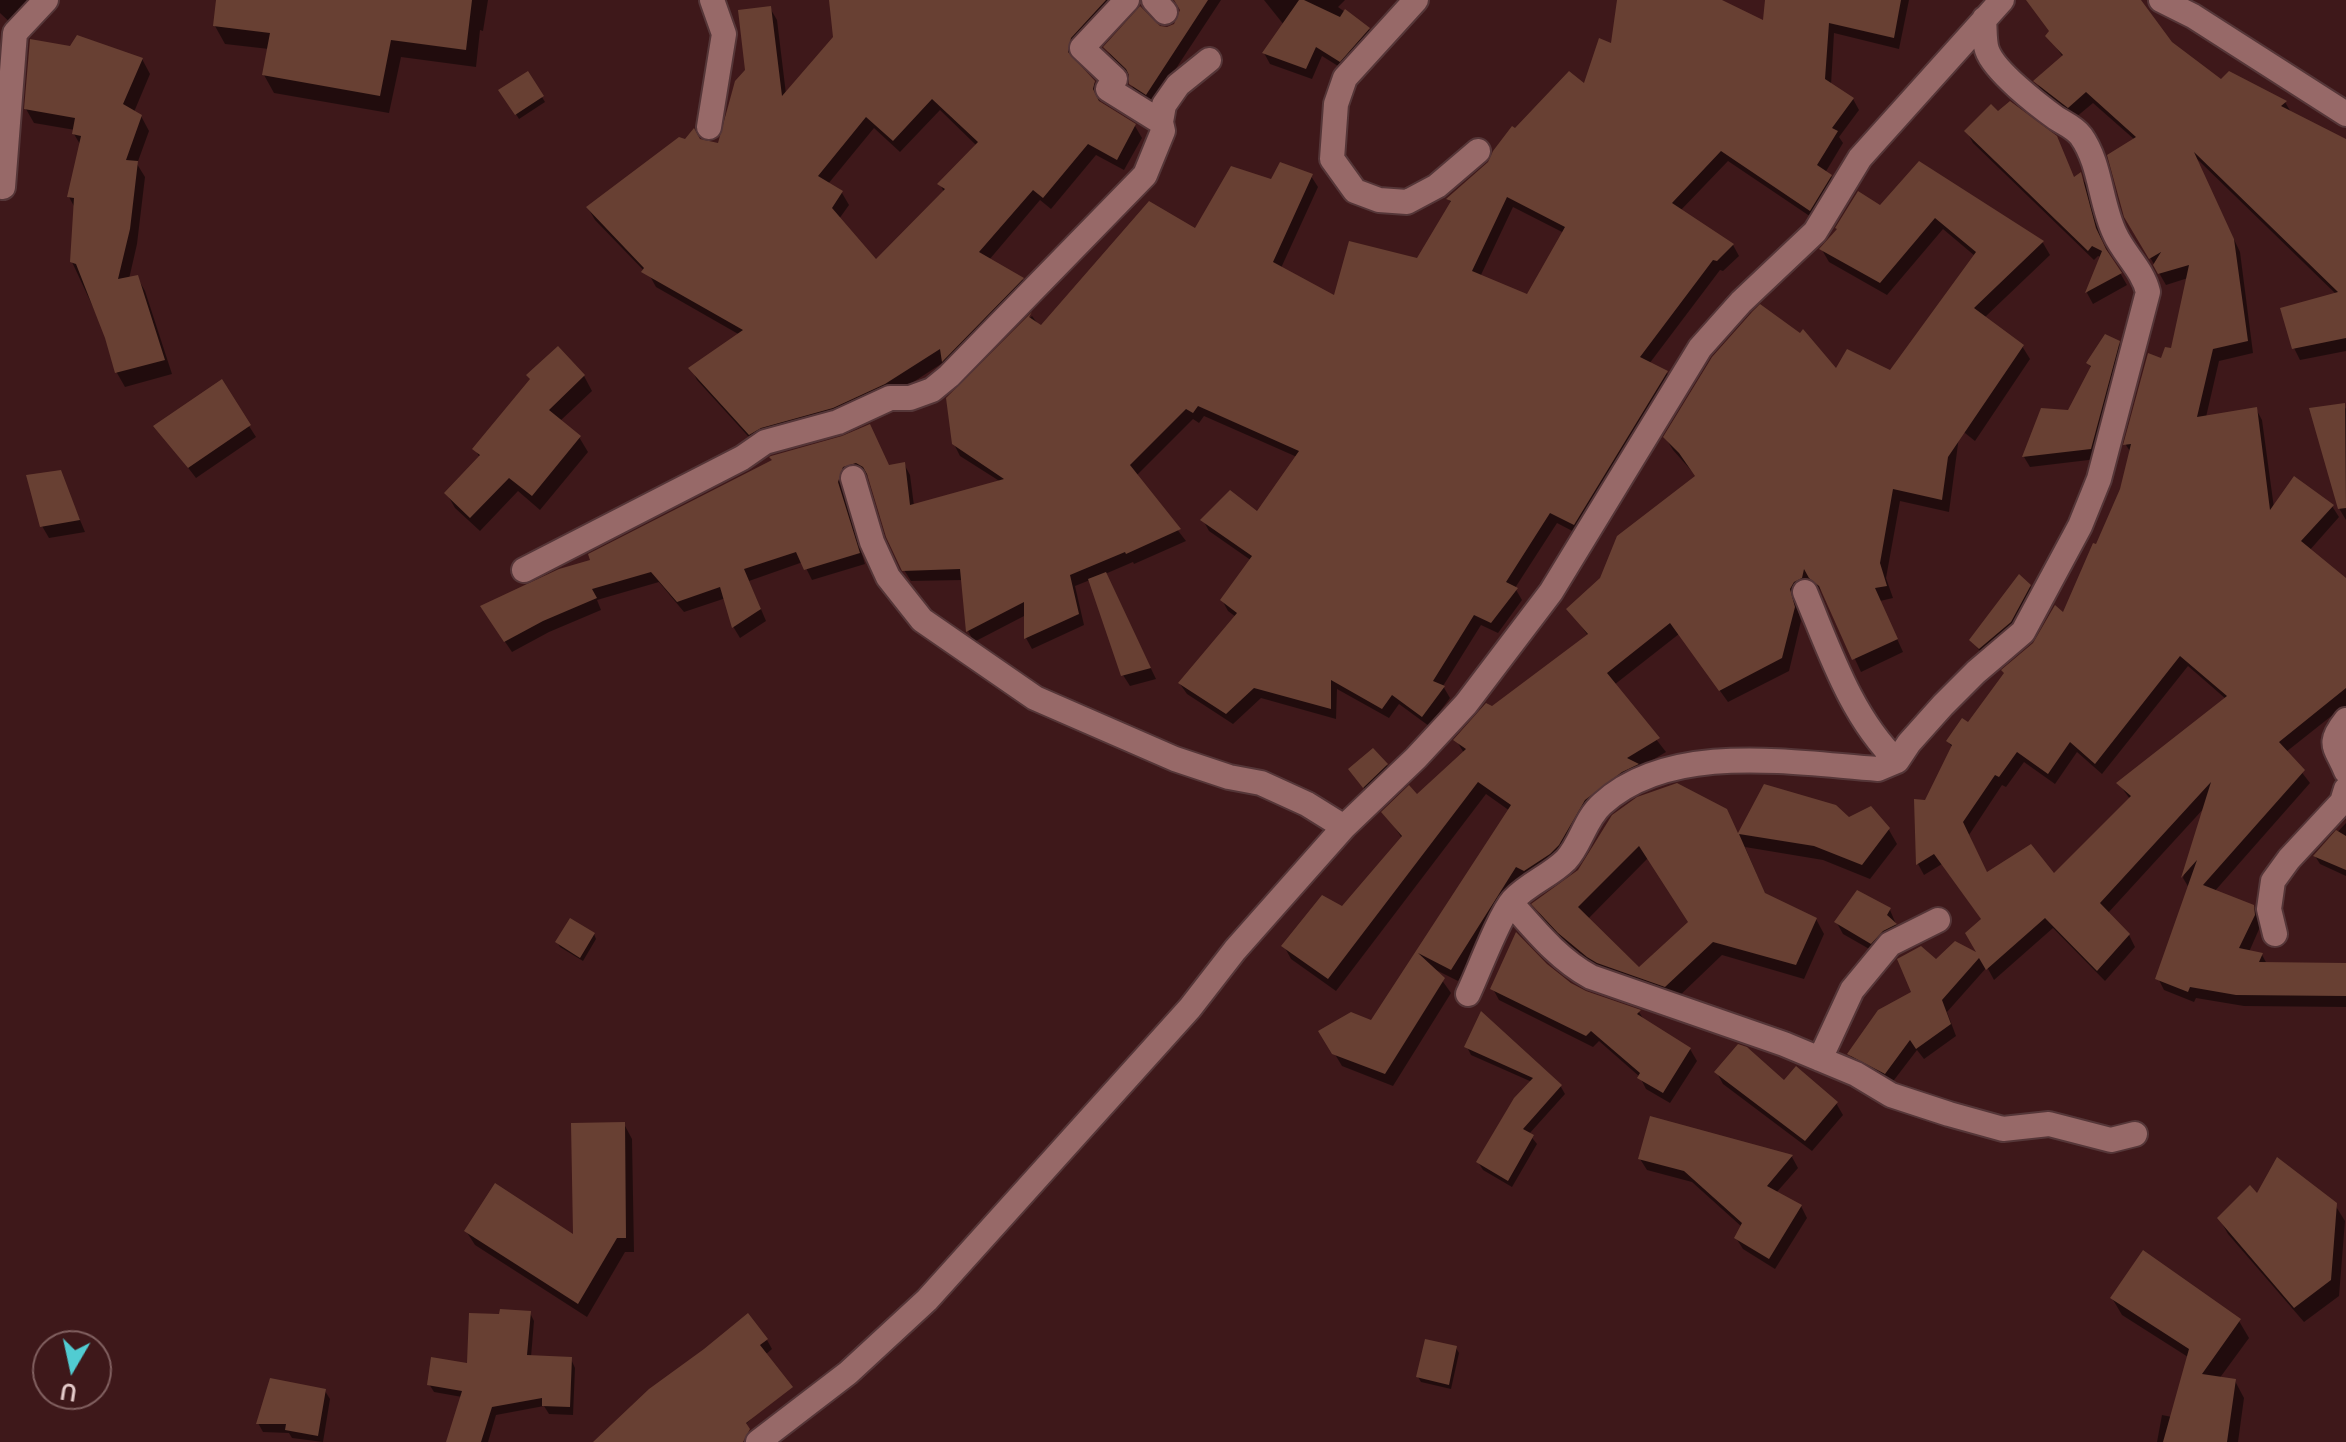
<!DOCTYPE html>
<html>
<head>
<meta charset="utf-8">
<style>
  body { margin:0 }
  #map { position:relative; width:2346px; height:1442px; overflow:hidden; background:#3e181a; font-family:Lato,sans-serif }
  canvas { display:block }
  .north { position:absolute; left:32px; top:1330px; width:80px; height:80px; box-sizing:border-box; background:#3e181a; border:2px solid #816060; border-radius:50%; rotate:189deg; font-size:22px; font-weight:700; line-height:32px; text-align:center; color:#e5cbca }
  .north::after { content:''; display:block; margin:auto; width:28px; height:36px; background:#51ccd2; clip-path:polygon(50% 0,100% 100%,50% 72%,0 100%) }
</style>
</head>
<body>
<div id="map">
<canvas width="2346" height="1442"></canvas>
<div class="north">U</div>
</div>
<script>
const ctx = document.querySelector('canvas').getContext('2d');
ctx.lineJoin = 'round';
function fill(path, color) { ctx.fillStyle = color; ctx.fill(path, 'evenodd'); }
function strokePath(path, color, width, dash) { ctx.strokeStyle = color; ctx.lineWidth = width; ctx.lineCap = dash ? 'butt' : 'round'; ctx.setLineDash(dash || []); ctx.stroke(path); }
fill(new Path2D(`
  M0 0H43L16 28 0 13Z
  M219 0H488L483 31 480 30 476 67 401 57 389 113 274 93 264 75 269 49 225 44 215 26Z
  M833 0H1126L1077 50 1073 59 1094 82 1101 95 1099 102 1135 126 1142 138 1124 170 1096 155 1051 209 1040 200 989 260 1022 279 1029 291 950 372 944 362 892 396 757 446 697 380 691 368 740 335 656 287 651 278 595 220 588 208 700 141 720 145 770 8 777 20 786 94 835 38ZM940 110 977 146 940 184 944 192 876 262 839 219 849 205 842 193 828 184 874 128 900 152Z
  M1177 0H1221L1152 105 1137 95 1131 84V77L1112 58 1106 48 1161 28H1170L1181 18V8Z
  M1264 0H1345L1338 7 1369 29 1375 40 1346 71 1322 56 1312 79 1270 64 1264 53 1284 25Z
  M1619 0H1707L1765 23 1767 0H1909L1899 49 1834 33 1831 85 1853 99 1859 110 1839 137 1843 143 1825 173 1831 176 1837 187 1817 221 1728 161 1680 211 1733 245 1739 256 1723 271 1720 270 1649 364 1667 373 1673 384 1580 535 1557 523 1515 588 1522 600 1498 633 1481 625 1443 686 1450 698 1429 726 1399 704 1389 718 1337 689 1336 719 1261 698 1233 724 1187 694 1180 684 1236 617 1228 611 1222 600 1252 561 1209 531 1203 520 1257 514 1297 457 1204 416 1199 423 1193 419 1136 476 1186 541 1134 564 1133 562 1105 574 1156 679 1130 686 1123 675 1090 580 1075 586 1084 625 1032 649 1026 638V615L974 642 968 631 963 580 911 581 904 570 870 477 863 474 848 478 844 494 865 564 812 580 803 562 749 581 766 621 740 638 734 628 726 598 684 612 659 582 597 600 601 610 549 632 512 652 489 618 593 561 843 438 889 467 904 464 910 475 914 506 1001 482 960 456 954 444 948 399 1032 316 1041 328 1272 181 1311 176 1318 187 1281 268 1336 298 1418 260 1452 204 1449 200 1490 163 1515 130 1585 86 1613 46ZM1513 207 1564 233 1527 296 1480 277Z
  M2087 0H2109L2221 82 2285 102 2292 114 2346 142V351L2300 360 2294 348 2337 295 2195 157 2240 252 2253 353 2219 361 2206 417 2256 409 2262 420 2274 508 2332 506 2339 517 2309 551 2346 581V709L2344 706 2286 752 2310 783 2214 892 2253 906 2260 918V927L2249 952 2262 955 2267 964 2346 976V1007L2244 1006 2196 998 2194 1002 2164 990 2158 978 2189 888 2183 878 2206 806 2108 913 2129 935 2135 947 2105 981 2053 928 1994 980 1987 967 1947 1012 1956 1036 1924 1059 1917 1050 1891 1084 1856 1066 1850 1054 1914 993 1936 962 1981 957 1982 920 1942 864 1924 875 1918 864 1917 802H1926L1953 749 1948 741 1968 725 2064 616 2122 490 2131 453 2126 445 2162 361 2173 351 2188 278 2166 285 2126 216 2135 140 2093 103 2075 118 2042 92 2036 81 2063 57 2048 36ZM2188 666 2226 699 2119 784 2130 799 2054 876 1987 874 1969 835 2002 785 2006 787 2024 762 2055 784 2077 752 2102 774Z
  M142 59 150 74 134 112 141 116 149 131 137 164 145 177 137 244 129 279 137 277 145 291 172 374 125 387 117 373 107 337 72 262 75 208 69 197 81 146 74 134 75 130 34 123 26 109Z
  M528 74 545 102 519 119 501 90Z
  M1998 114 2074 179 2080 175 2087 186 2102 241 2127 285 2093 304 2087 293 2101 257 2098 256 2094 260 1973 143 1967 132Z
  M1920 164 2043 243 2050 255 1984 318 2022 346 2030 359 1975 441 1960 429 1949 512 1900 501 1886 578 1893 598 1880 601 1903 652 1861 672 1826 597 1812 579 1809 591 1800 595 1796 603 1801 621 1789 671 1728 702 1679 634 1614 685 1666 752 1639 768 1566 858 1523 878 1458 981 1434 969 1451 993 1393 1086 1342 1066 1321 1031 1371 1022 1510 811 1486 794 1336 991 1291 959 1284 946 1342 909 1402 838 1384 812 1417 797 1464 753 1456 740 1493 708 1589 637 1569 609 1602 579 1697 477 1673 450 1665 437 1837 371 1890 372 1975 256 1943 229 1887 295 1829 262 1822 250 1881 208Z
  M2118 342 2125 353 2097 459 2030 467 2024 457 2069 412 2092 369 2088 363Z
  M558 349 584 376 592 391 560 421 579 437 588 452 540 510 518 491 480 531 455 508 447 494 480 458 475 449Z
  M2344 406 2346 409V520L2340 510 2311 410Z
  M156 426H249L256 437 196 478Z
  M60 472 85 532 49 538 42 526Z
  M2030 586 2036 598 1987 660 1971 640Z
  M1387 765 1390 770 1367 792 1354 774Z
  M1765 786 1849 820 1889 830 1897 844 1870 879 1823 860 1745 847 1766 896 1816 919 1824 934 1804 979 1722 955 1674 1001 1607 977 1569 947 1542 918 1534 904 1579 871 1613 817 1726 810 1739 835ZM1648 858 1690 923 1639 970 1588 919Z
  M2346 823V876L2320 864 2315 856Z
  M1890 910 1901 936 1878 954 1843 934 1837 923Z
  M594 934 596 939 583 961 560 947 557 942Z
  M1546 965 1585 993 1639 1012 1644 1020 1690 1049 1697 1061 1670 1103 1646 1089 1640 1077 1599 1041 1593 1047 1499 1000 1493 989Z
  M1481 1014 1561 1087 1565 1094 1529 1134 1537 1144 1512 1187 1483 1170 1478 1162 1532 1082 1471 1055 1467 1047Z
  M1717 1073 1784 1083 1836 1103 1843 1115 1812 1151 1723 1084Z
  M1651 1119 1792 1157 1798 1168 1776 1193 1801 1206 1807 1218 1775 1269 1743 1249 1736 1238 1742 1227 1692 1182 1647 1170 1640 1159Z
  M624 1124 632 1139 634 1252H625L587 1317 475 1245 466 1231 575 1238Z
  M2257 1197 2335 1205 2345 1221 2339 1296 2304 1322 2228 1234 2219 1218Z
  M2112 1298 2239 1321 2249 1338 2219 1379 2235 1381 2244 1398 2238 1442H2157L2162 1415 2172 1417 2188 1357 2122 1315Z
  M530 1313 534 1321 531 1357 571 1359 575 1368 573 1415 549 1414 544 1406 496 1415 488 1442H449L462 1397 434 1392 429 1384 468 1366 501 1316Z
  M767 1340 772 1349 765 1355 786 1384 728 1442H596Z
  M1456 1348 1459 1353 1451 1389 1421 1382 1418 1377Z
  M325 1391 330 1399 323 1442 292 1438 289 1433 263 1432 258 1423Z`), '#0007');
fill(new Path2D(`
  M216 0H472L466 50 391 40 380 96 262 75 270 33 213 26Z
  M829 0H1106L1071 38 1068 52 1095 81 1093 89 1099 101 1136 124 1117 160 1088 144 1043 198 1033 190 979 252 1024 278 942 362 940 349 885 384 833 408 761 428 749 435 688 368 743 330 641 272 644 268 586 207 679 137 685 139 694 128 700 139 718 143 735 81 745 70 738 10 771 6 782 96 833 37ZM932 99 978 142 937 184 945 189 876 259 832 208 843 191 818 176 866 117 893 141Z
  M1174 0H1208L1146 95 1129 84V75L1126 69 1103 47 1140 6 1160 26 1167 27 1174 24 1180 10Z
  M1299 0H1304L1340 17 1345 9 1370 28 1340 62 1316 47 1306 69 1262 53Z
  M1617 0H1722L1763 20 1765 0H1901L1894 38 1829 23 1825 79 1854 98 1832 128 1838 131 1817 165 1832 175 1810 211 1721 151 1672 203 1734 244 1717 261 1713 260 1640 357 1668 371 1574 525 1550 513 1506 582 1518 588 1491 623 1474 615 1433 681 1445 686 1422 717 1392 695 1382 709 1331 680V709L1254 688 1226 714 1178 683 1237 613 1220 600 1252 556 1200 520 1230 490 1257 511 1299 451 1198 406 1193 413 1186 409 1130 465 1181 529 1126 554 1125 552 1070 575 1079 614 1024 639V602L966 632 960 569 902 571 886 537 867 474 863 467 856 463 843 467 838 482 860 553 804 570 796 552 744 569 761 609 732 628 720 587 677 602 651 572 592 589 597 598 543 621 504 642 480 606 559 569 590 560 588 554 772 460 769 457 771 456 842 436 870 424 889 465 905 462 910 505 1004 479 952 444 946 398 1032 312 1029 317 1041 325 1149 201 1195 228 1231 166 1271 179 1280 162 1313 174 1273 262 1334 295 1349 241 1417 258 1451 201 1446 199 1488 162 1493 151 1512 126 1515 128 1569 71 1584 83 1599 38 1611 43ZM1507 197 1565 227 1527 294 1472 271Z
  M2026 0H2141L2172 42 2221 79 2229 71 2287 101 2281 106 2346 139V338L2292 349 2280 308 2338 292 2194 152 2234 239 2248 341 2213 349 2197 417 2257 407 2270 510 2294 476 2334 505 2301 541 2346 578V688L2279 742 2305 770 2203 885 2254 905 2255 915 2239 948 2263 953 2259 962 2346 963V996L2236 995 2190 987 2188 992 2155 979 2197 860 2181 878 2211 782 2100 903 2130 934 2097 971 2045 918 1986 970 1979 958 1942 1000 1951 1024 1916 1049 1910 1040 1885 1074 1847 1054 1878 1010 1911 992 1897 959 1921 946 1936 959 1955 941 1976 952 1965 933 1981 919 1934 854 1916 865 1914 799 1925 800 1952 745 1946 741 1962 718 1968 722 2004 673 2001 670 2033 643 2055 605 2063 612 2093 543 2096 544 2120 489 2131 444 2123 445 2148 353 2161 358 2165 347 2171 348 2189 265 2158 274 2153 265 2161 252 2149 259 2124 217 2107 155 2136 137 2086 92 2068 108 2033 81 2063 55 2045 36 2049 31ZM2180 656 2227 696 2116 783 2131 796 2054 873 2031 844 1987 872 1963 822 1995 775 1999 777 2017 752 2048 774 2070 742 2095 764Z
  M77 35 143 58 123 104 142 115 126 160 138 161 130 229 118 279 138 275 165 360 115 373 105 338 76 264 70 262 74 198 67 197 81 136 72 134 75 118 24 109 30 39 70 46Z
  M528 71 544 96 515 115 498 90Z
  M2010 101 2057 136 2074 177 2081 172 2096 228 2106 249 2122 273 2085 293 2102 251 2092 246 2088 251 1964 131 1991 104 1998 111Z
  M1919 161 2044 241 1974 308 2024 345 1948 457 1942 500 1893 489 1880 563 1887 586 1875 588 1898 639 1852 660 1819 586 1809 578 1804 569 1802 578 1794 582 1790 589 1795 607 1782 658 1719 691 1670 623 1607 673 1660 738 1627 758 1639 764 1622 772 1585 800 1559 845 1550 854 1524 871 1516 867 1451 970 1418 953 1445 978 1385 1074 1332 1054 1318 1031 1351 1012 1371 1020 1511 805 1478 782 1328 979 1281 946 1322 895 1342 906 1402 836 1381 812 1409 785 1417 794 1466 749 1453 740 1486 703 1492 706 1588 634 1566 609 1600 578 1617 536 1695 476 1679 453 1663 437 1712 357 1752 312 1760 304 1800 333 1803 329 1836 368 1847 349 1890 370 1976 252 1935 218 1880 283 1819 249 1837 229 1835 228 1858 191 1880 205Z
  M2105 334 2120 341 2091 449 2022 457 2041 408 2068 410 2091 366 2086 363Z
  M558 346 585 375 549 410 581 436 532 496 509 478 470 518 444 493 480 455 472 449 530 379 526 375Z
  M222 379 251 425 188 468 153 426Z
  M2345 403 2346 508 2338 509 2309 408Z
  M61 470 80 520 40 527 26 475Z
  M1106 572 1151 668 1121 676 1088 579Z
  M2019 574 2031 585 2011 622 1979 649 1969 640Z
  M1373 748 1388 764 1363 788 1348 769Z
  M1677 783 1727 809 1738 833 1764 784 1836 805 1849 817 1871 806 1890 828 1862 865 1814 846 1739 834 1765 893 1817 918 1796 965 1713 942 1665 987 1597 963 1587 957 1558 933 1531 904 1578 870 1612 815 1637 797ZM1639 846 1688 922 1639 967 1578 907Z
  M2336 830 2346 836V870L2313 856Z
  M1857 890 1891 908 1887 915 1897 924 1883 931 1871 944 1834 922Z
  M570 918 595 933 580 958 555 942Z
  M1516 932 1547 964 1571 983 1586 991 1641 1010 1637 1014 1691 1048 1663 1093 1637 1078 1640 1073 1591 1031 1586 1036 1490 989Z
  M1481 1011 1562 1085 1523 1129 1534 1135 1508 1181 1476 1162 1514 1098 1533 1078 1464 1047Z
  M1738 1044 1747 1047 1784 1080 1796 1066 1838 1102 1805 1141 1714 1072Z
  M1650 1116 1793 1155 1767 1186 1802 1205 1769 1259 1734 1238 1742 1223 1684 1171 1638 1159Z
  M625 1122 626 1238H617L578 1304 464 1231 495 1183 573 1234 571 1123Z
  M2277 1157 2337 1203 2331 1280 2294 1308 2217 1218 2250 1185 2257 1193Z
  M2143 1250 2241 1319 2202 1374 2236 1379 2227 1442H2163L2189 1349 2110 1298Z
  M500 1309 531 1311 527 1355 572 1357 570 1407 542 1406V1398L492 1407 481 1442H446L462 1391 427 1385 431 1357 467 1363 469 1313 499 1314Z
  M748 1313 768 1339 760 1345 793 1387 746 1423 750 1429 743 1442H593L649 1389 704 1349Z
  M1425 1339 1457 1346 1449 1385 1416 1377Z
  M270 1378 326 1389 318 1436 285 1430 286 1424H256Z`), '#684033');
const minor = new Path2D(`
  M1127 0 1082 48 1115 79 1108 89 1161 122
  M1154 0 1165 12
  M1416 0 1345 78 1336 104 1332 159 1355 191 1379 200 1407 202 1437 186 1478 151
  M2161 0 2193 16 2346 114
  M709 127 724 34 712 0
  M3 187 15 33 46 0
  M853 478 872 542 888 577 922 620 1035 698 1175 759 1229 777 1261 783 1307 804 1344 827
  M524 570 742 458 765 442 838 422 890 398H910L932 390 949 376 1145 175 1163 131 1161 122 1164 105 1178 85 1209 60
  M1805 592C1829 649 1851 717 1897 761
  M2346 720C2326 745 2336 746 2346 771
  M1511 903C1535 930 1558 959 1591 977L1784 1044 1856 1074 1891 1095 1949 1114 2003 1129 2049 1124 2111 1140 2135 1134
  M2275 934 2269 909 2273 881 2289 859 2342 802 2346 789
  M1468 994C1479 971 1499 916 1513 900 1529 883 1550 876 1566 860 1581 844 1585 819 1602 804 1671 741 1793 763 1878 769L1897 761 1909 743 1943 705 1976 672 2023 632 2080 526 2099 479 2148 292C2143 270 2124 254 2115 234 2100 203 2101 164 2081 136 2074 127 2065 124 2056 118 2038 105 1994 71 1987 50 1984 41 1985 29 1984 19
  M1820 1059 1852 990 1890 944 1938 920
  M758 1442 848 1373 927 1300 1190 1008 1235 950 1344 827 1416 758 1466 704 1551 592 1700 348 1741 302 1815 232 1860 158 2002 0`);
strokePath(minor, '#553638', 28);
strokePath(minor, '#976968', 24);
</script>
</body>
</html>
